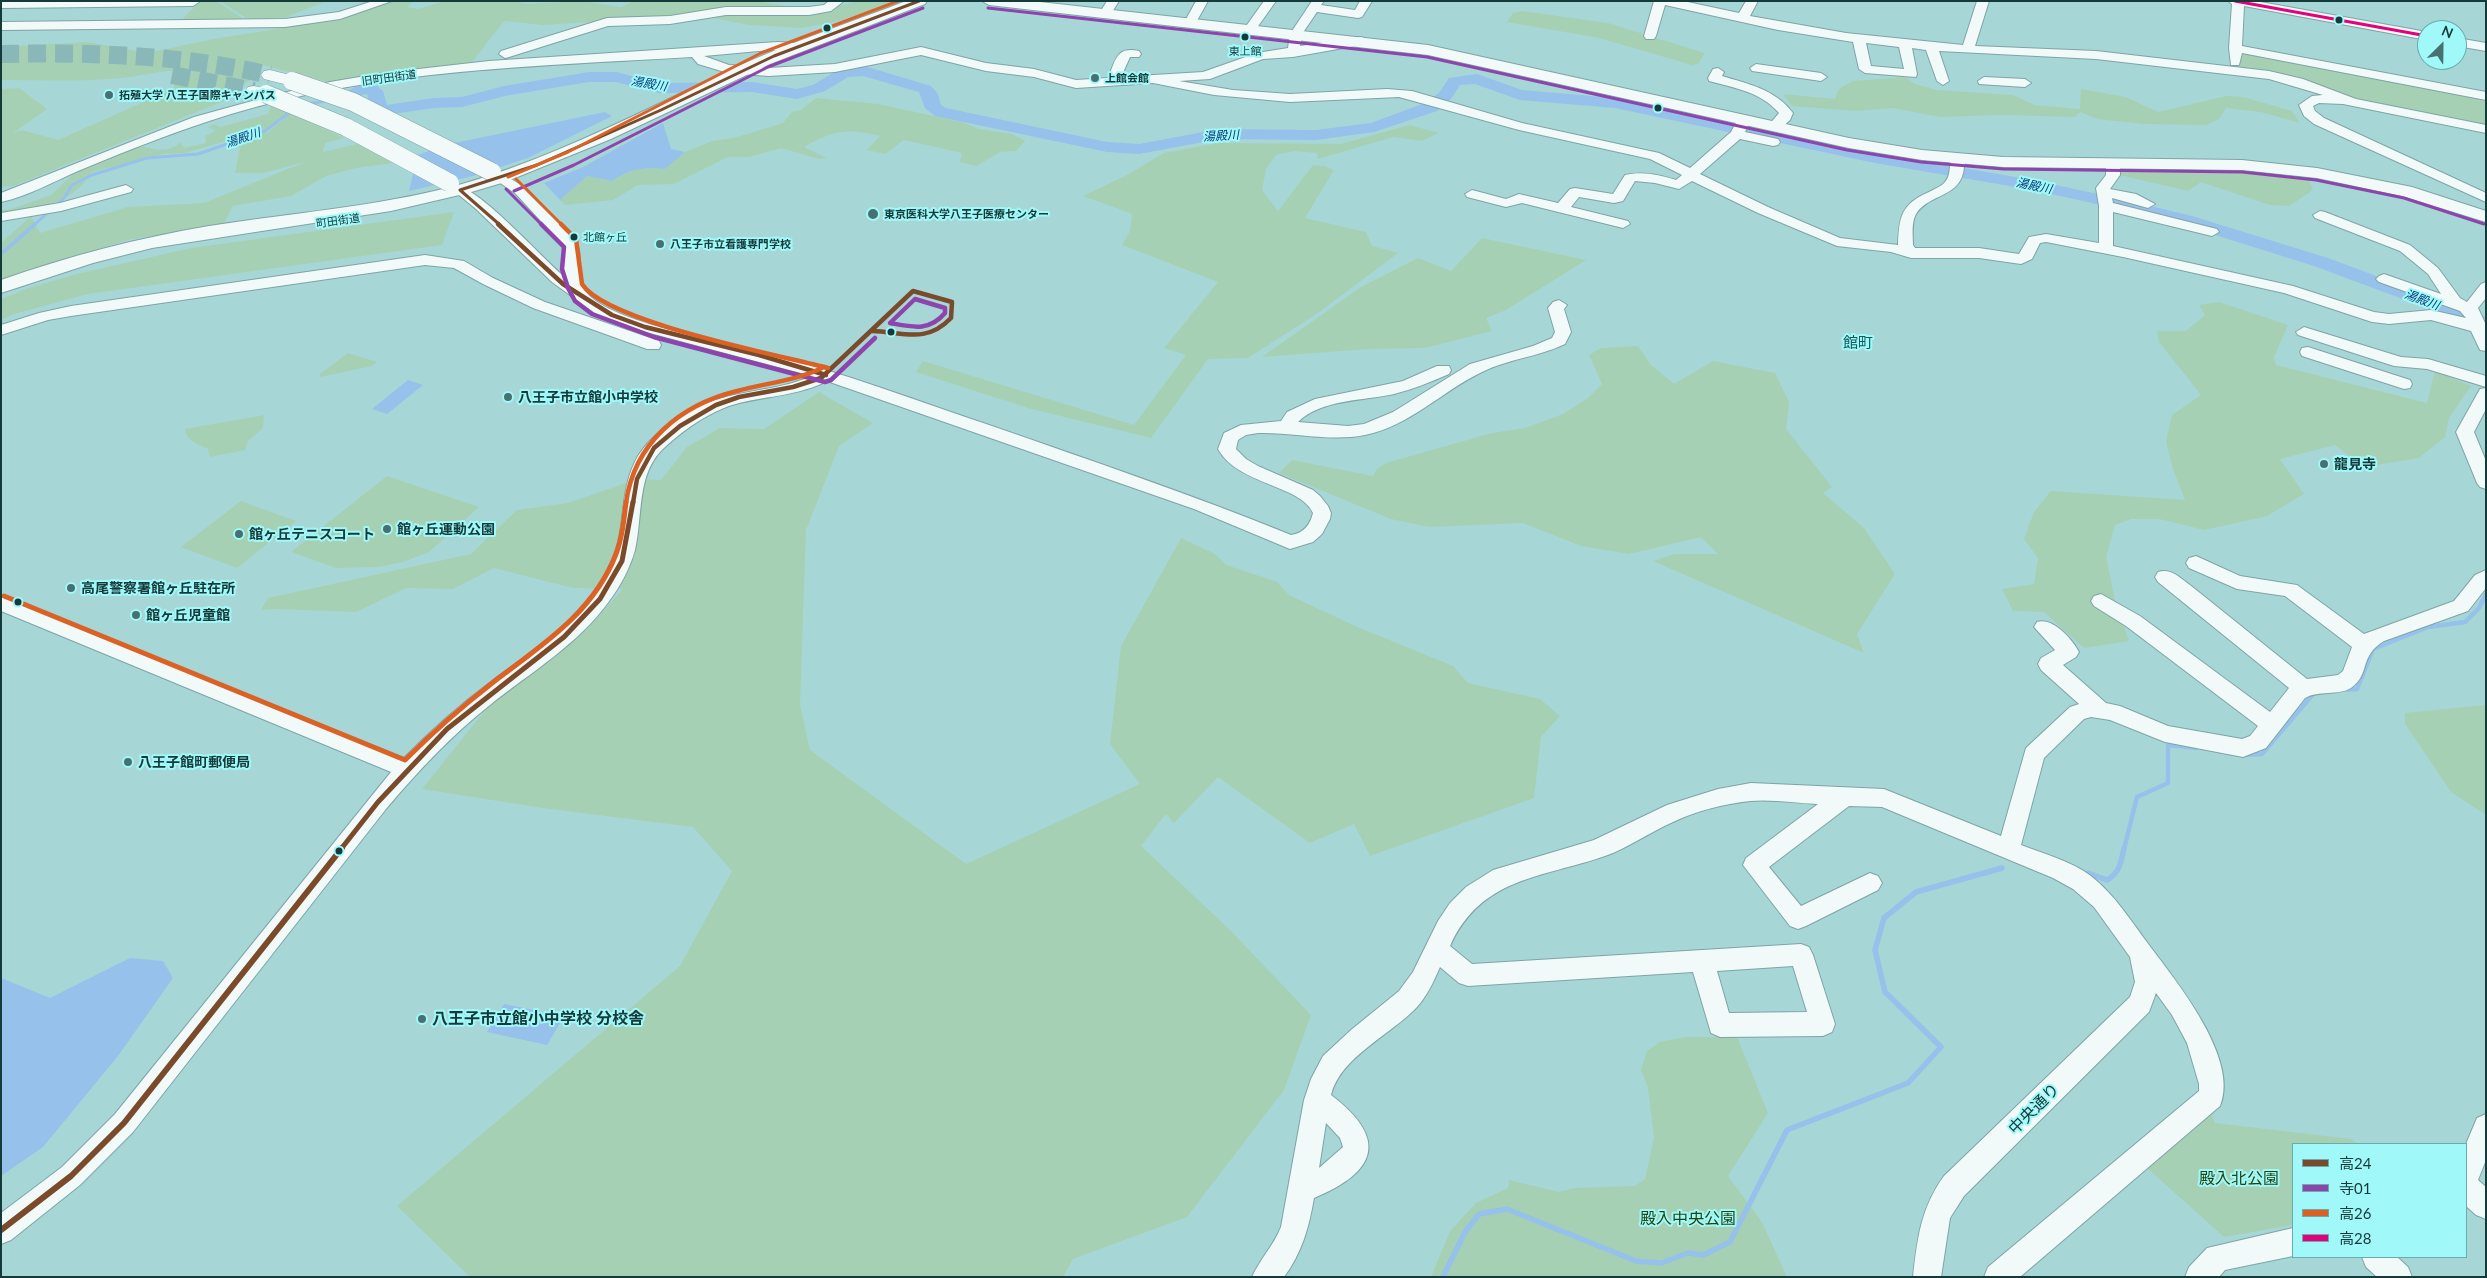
<!DOCTYPE html>
<html>
<head>
<meta charset="utf-8">
<style>
  body { margin:0 }
  #map { position:relative; width:2487px; height:1278px; overflow:hidden; background:#a7d6d7; font-family:Lato,"Noto Sans JP",sans-serif }
  canvas { display:block }
  .frame { position:absolute; inset:0; border:2px solid #143a3a; pointer-events:none }
  .legend { position:absolute; left:2292px; top:1143px; width:175px; height:115px; box-sizing:border-box; background:#a1f8f9; border:1px solid #69acad; margin:0; padding:6px 9px; list-style:none; font-size:15px; color:#143a3a }
  .legend li { display:flex; align-items:center; gap:10px; height:25px }
  .legend b { width:25px; border:1px solid #69acad }
  .north { position:absolute; left:2417px; top:20px; width:50px; height:50px; box-sizing:border-box; background:#a1f8f9; border:1px solid #69acad; border-radius:50%; rotate:23deg; font-size:14px; font-weight:700; line-height:20px; text-align:center; color:#143a3a }
  .north::after { content:''; display:block; margin:auto; width:18px; height:22px; background:#477171; clip-path:polygon(50% 0,100% 100%,50% 72%,0 100%) }
</style>
</head>
<body>
<div id="map">
<canvas width="2487" height="1278"></canvas>
<div class="frame"></div>
<ul class="legend">
<li><b style="height:6px;background:#7a4b2a"></b>高24</li>
<li><b style="height:6px;background:#8e44ad"></b>寺01</li>
<li><b style="height:6px;background:#dc6124"></b>高26</li>
<li><b style="height:6px;background:#e5007d"></b>高28</li>
</ul>
<div class="north">N</div>
</div>
<script>
const ctx = document.querySelector('canvas').getContext('2d');
ctx.lineJoin = 'round';
function fill(path, color) { ctx.fillStyle = color; ctx.fill(path, 'evenodd'); }
function strokePath(path, color, width, dash) { ctx.strokeStyle = color; ctx.lineWidth = width; ctx.lineCap = dash ? 'butt' : 'round'; ctx.setLineDash(dash || []); ctx.stroke(path); }
function drawText(font, color, halo, rows, align = 'center') {
  ctx.font = font + ' Lato,"Noto Sans JP",sans-serif'; ctx.lineWidth = 4; ctx.setLineDash([]); ctx.textBaseline = 'middle'; ctx.strokeStyle = halo; ctx.fillStyle = color; for (const [text, x, y, turn = 0] of rows) {
    ctx.save(); ctx.translate(x, y); ctx.rotate((+turn || 0) * Math.PI / 180); ctx.textAlign = isNaN(turn) ? turn : align; if (halo) ctx.strokeText(text, 0, 0); ctx.fillText(text, 0, 0); ctx.restore();
  }
}
fill(new Path2D(`
  M201 1H216L245 20 187 21 183 18Z
  M220 1H327L283 18H246Z
  M394 1H414L407 7 419 9 444 1H514L527 4 581 1 621 7 634 1H754L794 7 842 5 858 1 896 2 835 22 801 28 749 25 713 18 667 17 543 25 504 21 472 62 332 83 263 65 247 73 251 80 231 92 239 95 13 186 1 187V89L19 88 47 109 13 133 22 130 58 140 173 89 176 82 194 72C169 67 145 76 121 78 81 82 41 80 1 80V47L87 42 147 53 213 39 345 18Z
  M1522 11 1608 23 1705 53 1698 64 1692 65 1599 38 1507 22 1513 13Z
  M2240 49 2486 96V126L2350 98 2244 70 2239 66Z
  M1906 77 1915 84 1937 90 2013 95 2035 105 2080 109 2081 89 2126 97 2158 112 2226 96 2243 97 2292 111 2300 123 2261 112 2226 108 2219 119 2206 125 2143 124 2097 119 2080 112 2075 117 2001 115 1940 117 1892 108 1856 111 1792 106 1783 94 1835 99 1839 89 1852 81Z
  M816 98 878 104 962 122 979 129 1012 134 1025 141 1016 151 1000 152 976 166 960 162 962 153 904 140 885 154 867 150 880 136C847 128 833 130 804 147L827 158 819 159 781 148 749 157H728L674 184 638 185 613 200 565 205 560 200 587 176 612 181C629 169 644 167 665 169L685 152 712 141 734 138 783 123 792 112 801 110Z
  M272 103 291 109 283 118 264 130 185 153 163 154 92 172C71 206 37 207 1 214V210L11 209 51 195 74 173 141 146C154 150 170 153 181 142L184 148 206 143 205 136 216 131 208 127 214 124 220 127 268 114Z
  M291 113 344 138 325 143 323 152 358 144 393 163 356 168 326 176 291 196 233 206 224 223 127 240 1 280V243L31 216 40 233 128 207 204 203 305 162 263 173H235L240 148 234 143 268 132Z
  M1409 125 1439 133 1422 141 1393 137 1318 159 1317 153 1294 151 1276 155 1266 169 1262 190 1278 211 1313 165 1324 166 1334 170 1305 218 1366 232 1372 246 1398 253 1318 313 1248 358 1208 359 1151 438 1028 408 916 372 923 361 1134 425 1186 355 1164 348 1218 282 1122 245 1130 231 1132 214 1083 196 1127 175 1164 153 1218 143 1341 144Z
  M2122 169 2265 171 2308 178 2313 190 2289 206 2270 205 2201 182 2188 191 2120 175Z
  M454 212 442 245 88 294 14 314 1 320V299L28 288 81 273 191 248Z
  M1482 238 1586 260 1506 310 1486 318 1492 331 1425 348 1369 349 1262 357 1361 287 1418 258 1451 271Z
  M2219 302 2288 325 2274 357 2276 365 2427 403 2435 371 2471 386 2449 418 2445 437 2419 458 2364 467 2335 445 2280 459 2304 494 2267 516 2204 530 2159 519H2131L2115 525 2106 557 2115 600 2129 641 2084 648 2044 612 2013 611 2002 589 2034 584 2038 558 2024 539 2034 512 2051 491 2185 500 2173 469 2166 441 2172 415 2201 395 2159 342 2157 331H2186L2205 315 2199 305Z
  M1638 346 1651 365 1674 384 1713 361 1775 373 1789 402 1786 429 1832 487 1823 493 1864 528 1895 574 1857 634 1864 653 1653 561 1675 554H1718L1701 537 1629 554 1581 546 1523 523 1429 527 1391 519 1279 473 1292 460 1373 476 1377 469 1386 463 1492 433 1525 428 1563 414 1588 398 1602 384 1589 355 1601 348Z
  M348 353 377 362 372 366 320 377V374Z
  M819 392 873 423 839 446 806 530 800 705 810 750 966 864 1140 784 1110 744 1121 646 1181 538 1215 554 1226 565 1277 582 1289 595 1355 626 1453 666 1468 683 1540 699 1560 716 1541 737 1534 798 1370 856 1354 824 1310 843 1218 777 1174 823 1166 814 1141 846 1230 930 1311 1015 1284 1090 1187 1217 1073 1259 1063 1277H470L397 1206 680 966 732 871 693 827 543 808 422 789 486 709 588 627 623 589 573 588 494 568 453 589 406 588 356 612 276 609 261 610 268 598 471 554 517 510 568 503 637 479 661 480 687 447 720 428 764 429Z
  M264 415 263 428 248 441 245 450 210 457 208 449C198 444 187 442 185 429Z
  M387 476 479 507 429 552 403 562 378 567 336 568 291 552Z
  M241 501 296 521 237 568 181 547Z
  M2486 705V815L2451 792 2405 724V713Z
  M1686 1037H1737L1768 1113 1728 1176 1762 1222 1787 1277H1431L1450 1231 1476 1203 1508 1188 1509 1180 1559 1192 1574 1188 1635 1186 1645 1179 1654 1138 1648 1088 1641 1070 1647 1051 1660 1042Z
  M2211 1113 2215 1123 2351 1139 2358 1144H2293V1225L2224 1237 2146 1167Z`), '#a6d0b3');
fill(new Path2D(`
  M605 112 612 116 528 158 473 176 409 191 418 155 445 145Z
  M663 123 671 149 685 152 665 169C644 167 629 169 612 181L587 176 560 200 544 183 583 167Z
  M408 380 423 385 387 414 372 409Z
  M130 958 163 961 173 978 118 1056 43 1147 1 1176V978L50 998Z
  M504 1004 564 1016 547 1045 487 1032Z`), '#96c1ea');
strokePath(new Path2D(`
  M348 94 356 91
  M307 104 326 101
  M34 225 64 198 72 185 92 175 147 158 198 154 265 131 293 110`), '#96c1ea', 3);
strokePath(new Path2D(`
  M1 254 35 224`), '#96c1ea', 4);
strokePath(new Path2D(`
  M2342 690 2357 689 2373 649 2428 627 2465 622 2479 608 2486 594
  M2244 755 2262 754 2314 693
  M2124 849 2137 797 2168 783V745L2196 748`), '#96c1ea', 4.5);
strokePath(new Path2D(`
  M2088 873 2107 880C2120 873 2121 862 2124 848
  M1443 1277 1465 1232 1479 1214 1507 1209 1636 1261 1661 1263 1688 1253 1703 1255 1730 1242 1787 1130 1908 1083 1941 1047 1885 992 1875 950 1884 918 1916 892 2002 868`), '#96c1ea', 5.5);
fill(new Path2D(`
  M864 66 931 86 938 94 941 105 946 108 1107 142 1139 144 1219 129 1316 130 1371 123 1425 103 1439 93 1449 78 1477 74 1522 90 1615 98 1875 153 2033 180 2134 202 2192 216 2328 258 2486 317V330L2314 266 2180 224 2133 212 2033 190 1875 163 1615 108 1520 100 1475 84 1460 85 1451 99 1437 111 1374 132 1316 140 1219 139 1139 154 1107 152 935 116 925 108 919 92 863 76 848 77 825 91 797 99 752 92 659 93 616 82H589L505 96 462 107 434 108 386 115 372 111 367 94 356 96 348 91 356 86H377L383 91 387 105 434 98 462 97 504 86 589 72H616L659 83 752 82 797 89 813 85 838 70Z`), '#96c1ea');
strokePath(new Path2D(`
  M1 54C92 52 181 55 270 75
  M172 75 254 91`), '#8ab7b8', 18, [18, 9]);
const minor = new Path2D(`
  M1 1H198L199 2 193 6 1 8Z
  M373 1H392L340 19 285 27 1 30V22L285 19 339 12Z
  M829 1H844L831 11 809 15H726L670 24 608 26 509 57 505 58 499 54 501 51 607 18 670 16 726 7H809L824 5Z
  M1107 1H1119L1109 17H1101L1099 14Z
  M1196 1H1208L1194 26H1186L1184 23Z
  M1264 1H1276L1254 32H1246L1244 29Z
  M1312 1H1324L1321 5 1355 10 1360 1H1372L1362 17 1358 18 1317 12 1302 34 1300 46 1362 37 1368 41 1366 44 1293 57 1263 59 1210 79 1179 81 1233 90 1290 94 1387 89 1412 91 1522 123 1659 153 1690 168 1731 132 1739 117 1744 116 1751 120 1745 132 1778 139 1780 142 1778 145 1773 146 1740 139 1700 174 1768 207 1840 238 1898 245C1899 217 1901 204 1929 192 1934 189 1941 187 1945 182 1952 174 1948 164 1953 156H1963C1965 160 1965 162 1964 167 1962 198 1929 193 1916 214 1911 223 1913 236 1913 245L1915 248H1979L2019 254 2029 237 2046 234 2099 243V206L2096 188 2106 175V164L2113 160 2120 164V175L2110 189 2136 194 2155 204 2148 208 2112 198 2113 203 2217 229 2219 232 2212 236 2113 212V246L2293 286 2374 312 2389 314 2431 310 2466 318 2460 311 2379 282 2376 279 2379 276 2384 274 2441 294 2428 274 2400 251 2315 218 2313 215 2320 211 2325 212 2410 245 2438 268 2460 298 2467 302 2481 284 2486 282V298L2478 308 2486 325V351L2480 350 2471 331 2431 320 2389 324 2372 322 2284 293 2123 257 2046 242 2040 243 2032 259 2021 264 1979 258H1911L1891 252 1837 246 1758 213 1692 181 1679 189 1655 183 1635 181 1623 201 1614 203 1579 197 1571 207 1628 221 1630 224 1623 228 1522 203 1506 207 1467 197 1465 194 1472 190 1506 199 1519 194 1558 203 1570 189 1575 188 1613 194 1625 175C1643 171 1659 175 1676 180L1682 175 1650 159 1519 130 1399 97 1290 102 1214 95 1153 83 1076 88 1034 77 986 71 921 55 835 72 769 76 728 73 698 64 692 57C537 66 381 69 231 114 179 130 128 150 78 171 53 182 28 196 1 202V193L194 117 274 95 330 82 383 73 489 61 778 42 795 43 801 47 795 51 770 50 704 56 729 65 769 68 835 64 921 47 986 63 1034 69 1076 80 1108 78C1116 60 1116 46 1139 51L1141 54 1139 57H1130L1121 77 1203 72 1257 53 1288 48 1290 34Z
  M1654 1H1683L1739 13 1746 1H1758L1750 16 1846 33 1963 45 1977 1H1989L1975 46 2096 51 2269 71 2303 79 2356 99 2486 125V133L2343 104 2319 103 2313 106 2315 111 2324 118 2486 193V202L2314 124 2304 116 2299 105 2312 96 2323 95 2269 79 2096 59 1939 51 1949 81 1943 85 1937 81 1926 50 1912 48 1917 74 1916 77 1865 73 1859 69 1853 42 1778 30 1665 5 1656 36 1654 39H1646L1644 36ZM1866 43 1899 47 1904 69 1871 66Z
  M2228 1H2255L2427 32V40L2244 6 2242 46 2486 92V100L2242 53 2239 65H2231L2229 48 2232 4Z
  M2457 38 2486 43V51L2457 46Z
  M1756 64 1821 73 1827 77 1821 81 1752 71 1750 68Z
  M1718 68 1724 72 1722 76C1748 84 1775 89 1793 113L1790 120 1780 129H1770L1768 126 1779 113C1761 92 1735 88 1709 81L1708 78 1713 69Z
  M1984 77 2025 79 2031 83 2025 87 1979 84 1978 81Z
  M501 173 526 188 575 240C586 256 572 274 587 293 610 322 727 343 765 353 842 372 917 401 992 426 1092 461 1193 495 1291 535 1304 533 1310 525 1313 513 1301 485 1238 485 1218 449L1224 433 1241 425 1281 421 1287 412 1315 399 1403 381 1437 366H1449L1451 370 1449 374C1431 382 1413 389 1394 394 1364 401 1321 399 1298 422L1348 426 1364 424 1393 412 1470 364 1533 346 1552 338 1555 332 1548 308 1553 302 1559 300 1567 305 1564 309 1571 332 1565 344C1538 357 1508 359 1482 372 1442 391 1410 426 1365 435 1330 442 1293 432 1258 433L1246 435 1238 440 1236 449 1246 459 1258 466 1313 490 1320 496 1328 506 1331 513 1330 519 1322 534 1313 542 1290 549 1194 509 827 381C800 395 769 396 739 403 712 410 686 428 665 447 636 472 643 516 635 550 630 568 621 585 610 600 579 644 531 672 490 705 452 735 418 771 386 809L133 1132 80 1185 11 1240 1 1244V1213L62 1167 115 1114 391 772 1 611V596L404 758C431 730 461 704 492 681 523 658 557 636 583 606 602 585 615 562 620 533 624 507 624 480 638 456 650 437 672 421 692 410 730 389 773 393 812 376L646 332 596 314 552 282 476 209 453 190 455 187C475 182 545 262 565 277 560 267 568 255 563 245L516 194 496 180 494 177Z
  M126 185 133 189 131 192 61 211 1 221V213L60 203Z
  M425 255 464 261 493 278 545 302 659 341 661 345 659 349H647L533 308 483 284 454 268 425 265 71 316 48 320 1 335V325L39 313 71 306Z
  M2304 327 2401 357 2428 359 2486 376V387L2427 369 2394 366 2298 335 2296 332Z
  M2308 347 2410 380 2412 384 2410 388 2404 389 2302 356 2300 352 2302 348Z
  M2486 388V409L2474 432 2486 461V489L2480 487 2477 483 2456 432 2480 389Z
  M2196 556 2240 576 2297 585 2364 634 2454 601 2475 575 2486 570V588L2468 611 2384 641C2358 657 2371 674 2351 688 2338 696 2319 690 2305 698L2266 748 2243 757 2165 742 2110 720 2091 717 2084 719 2044 758 2021 845C2044 854 2071 861 2091 876 2115 895 2131 921 2149 945 2176 981 2240 1059 2220 1106L2020 1277H1984L1988 1267 2199 1091V1084L2187 1043 2172 1015 2156 993 2149 1012 1964 1196 1950 1218 1941 1277H1913C1917 1240 1921 1207 1944 1176L2130 997 2135 982 2130 957 2094 907 2073 889 2053 878 1882 807 1849 806 1769 867 1801 906 1870 873 1878 876 1882 883 1878 890 1806 926 1798 929 1790 926 1743 865 1746 858 1818 804C1796 803 1772 799 1750 801 1724 804 1696 811 1673 822 1650 832 1628 848 1605 856 1542 878 1481 877 1450 946L1472 964 1801 944 1809 947 1813 955 1835 1024 1832 1032 1823 1036 1720 1037 1711 1033 1693 972 1468 986 1459 983 1440 967C1434 981 1427 996 1417 1007 1392 1034 1340 1057 1331 1095 1389 1139 1377 1172 1314 1198 1309 1227 1302 1253 1284 1277H1252C1260 1259 1274 1245 1281 1227L1304 1100 1311 1079 1323 1056 1351 1030 1399 991 1413 972 1438 921 1450 903 1466 887 1493 870 1594 840 1667 805 1718 789 1751 783 1884 789 2001 836 2026 748 2070 707 2079 704 2041 670 2038 664 2041 658 2055 650 2034 627 2037 622C2053 617 2072 639 2079 652L2076 657 2063 665 2106 703 2120 706 2168 726 2242 739 2250 736 2258 726 2126 626 2094 606 2091 601 2094 596 2101 594 2140 616 2270 712 2289 688 2158 582 2155 577 2158 572C2171 568 2180 578 2190 585L2307 679 2338 675 2343 671 2352 647 2285 596 2237 589 2189 568 2186 563 2189 558ZM1793 966 1807 1012 1729 1013 1717 971ZM1326 1123 1340 1138 1343 1147 1319 1168Z
  M2486 1114V1160L2478 1180 2486 1187V1219L2476 1215 2466 1206V1144L2477 1118Z
  M2293 1228V1256L2225 1270 2219 1277H2185L2189 1267 2207 1248Z
  M2362 1257H2397L2408 1267 2412 1277H2377L2366 1267Z`);
const major = new Path2D(`
  M906 1H927L925 4 770 64 611 139 505 182 468 193 391 211 152 248 93 263 1 293V280C69 256 138 238 209 226 291 213 374 207 455 186 553 159 644 110 736 67 791 42 849 23 906 1Z
  M982 1H1031L1428 45 1849 138 1922 150 2003 157 2242 160 2317 168 2412 187 2486 211V222L2402 196 2317 178 2242 170 2003 167 1922 160 1849 148 1428 55 989 5Z`);
const highway = new Path2D(`
  M270 70 298 77 301 81 298 85 292 86 264 79 261 75 264 71Z
  M254 86 272 90 275 94 272 98 266 99 248 95 245 91 248 87Z`);
strokePath(minor, '#7ea4a5', 2);
strokePath(major, '#7ea4a5', 2);
strokePath(highway, '#7ea4a5', 1);
fill(minor, '#f2f9f9');
fill(major, '#f2f9f9');
fill(highway, '#f2f9f9');
const highwayBridge = new Path2D(`
  M292 81 353 102 492 172
  M266 94 346 127 450 183`);
strokePath(highwayBridge, '#7ea4a5', 19, []);
strokePath(highwayBridge, '#f2f9f9', 18);
strokePath(new Path2D(`
  M460 190 537 165 661 110 774 56 919 1
  M460 190 500 225`), '#7a4b2a', 3);
strokePath(new Path2D(`
  M498 224 563 284 612 315 645 327 759 355 826 375
  M633 503 637 479 654 448 680 426 716 405 739 397 793 387 821 378 913 291 952 302 951 318C926 344 904 332 872 331`), '#7a4b2a', 4.5);
strokePath(new Path2D(`
  M341 849 378 802 447 729 564 637 600 599 622 561 633 502`), '#7a4b2a', 5);
strokePath(new Path2D(`
  M1 1230 71 1176 124 1123 342 848`), '#7a4b2a', 6);
strokePath(new Path2D(`
  M988 8 1427 57 1847 150 1921 162 2003 169 2242 172 2316 180 2404 198 2484 224
  M506 189 542 225
  M514 191 574 165 768 67 923 8`), '#8e44ad', 3);
strokePath(new Path2D(`
  M541 224 564 247 562 269 568 288 575 301 592 314 654 337 825 382 831 380 875 338
  M915 299 945 308V313C929 332 912 327 890 323Z`), '#8e44ad', 4.5);
strokePath(new Path2D(`
  M508 177 568 152 761 53 898 1
  M516 179 562 225`), '#dc6124', 3);
strokePath(new Path2D(`
  M561 224 576 239 582 284C606 322 779 355 828 368
  M626 503C634 443 680 405 737 391 766 383 795 381 822 368`), '#dc6124', 4.5);
strokePath(new Path2D(`
  M4 596 405 760C432 733 460 708 491 684 539 647 593 614 616 554 622 538 624 520 626 502`), '#dc6124', 5);
strokePath(new Path2D(`
  M2235 1 2427 36`), '#e5007d', 3);
for (const [x, y, r, color] of [
  [2339,20,4.5,"#143a3a"],
  [827,28,4.5,"#143a3a"],
  [1245,37,4.5,"#143a3a"],
  [1095,78,5,"#477171"],
  [109,95,5,"#477171"],
  [1658,108,4.5,"#143a3a"],
  [873,214,6,"#477171"],
  [574,237,4.5,"#143a3a"],
  [660,244,5,"#477171"],
  [891,332,4.5,"#143a3a"],
  [508,397,5,"#477171"],
  [2324,464,5,"#477171"],
  [387,529,5,"#477171"],
  [239,534,5,"#477171"],
  [71,588,5,"#477171"],
  [18,602,4.5,"#143a3a"],
  [136,615,5,"#477171"],
  [128,762,5,"#477171"],
  [339,851,4.5,"#143a3a"],
  [422,1019,5,"#477171"]
]) { const dot = new Path2D(); dot.arc(x, y, r, 0, 2 * Math.PI); ctx.fillStyle = color; ctx.fill(dot); strokePath(dot, '#a1f8f9', 2); }
drawText('11px', '#143a3a', '#a1f8f9', [
  ["東上館",1245,51],
  ["北館ヶ丘",583,237,"left"]
]);
drawText('11px', '#143a3a', '#a1f8f9', [
  ["旧町田街道",389,78,-8],
  ["町田街道",338,221,-8]
]);
drawText('bold 11px', '#143a3a', '#a1f8f9', [
  ["上館会館",1105,78],
  ["拓殖大学 八王子国際キャンパス",119,95],
  ["東京医科大学八王子医療センター",884,214],
  ["八王子市立看護専門学校",670,244]
], 'left');
drawText('italic 12px', '#053978', '#a1f8f9', [
  ["湯殿川",649,84,10],
  ["湯殿川",1221,136,-4],
  ["湯殿川",243,138,-19],
  ["湯殿川",2034,186,11],
  ["湯殿川",2422,300,20]
]);
drawText('bold 14px', '#143a3a', '#a1f8f9', [
  ["八王子市立館小中学校",518,397],
  ["龍見寺",2334,464],
  ["館ヶ丘運動公園",397,529],
  ["館ヶ丘テニスコート",249,534],
  ["高尾警察署館ヶ丘駐在所",81,588],
  ["館ヶ丘児童館",146,615],
  ["八王子館町郵便局",138,762]
], 'left');
drawText('15px', '#125b5c', '#a1f8f9', [
  ["館町",1858,343]
]);
drawText('bold 16px', '#143a3a', '#a1f8f9', [
  ["八王子市立館小中学校 分校舎",432,1019]
], 'left');
drawText('16px', '#143a3a', '#a1f8f9', [
  ["中央通り",2034,1109,-45]
]);
drawText('16px', '#234611', '#a1f8f9', [
  ["殿入北公園",2239,1179],
  ["殿入中央公園",1688,1219]
]);
</script>
</body>
</html>
